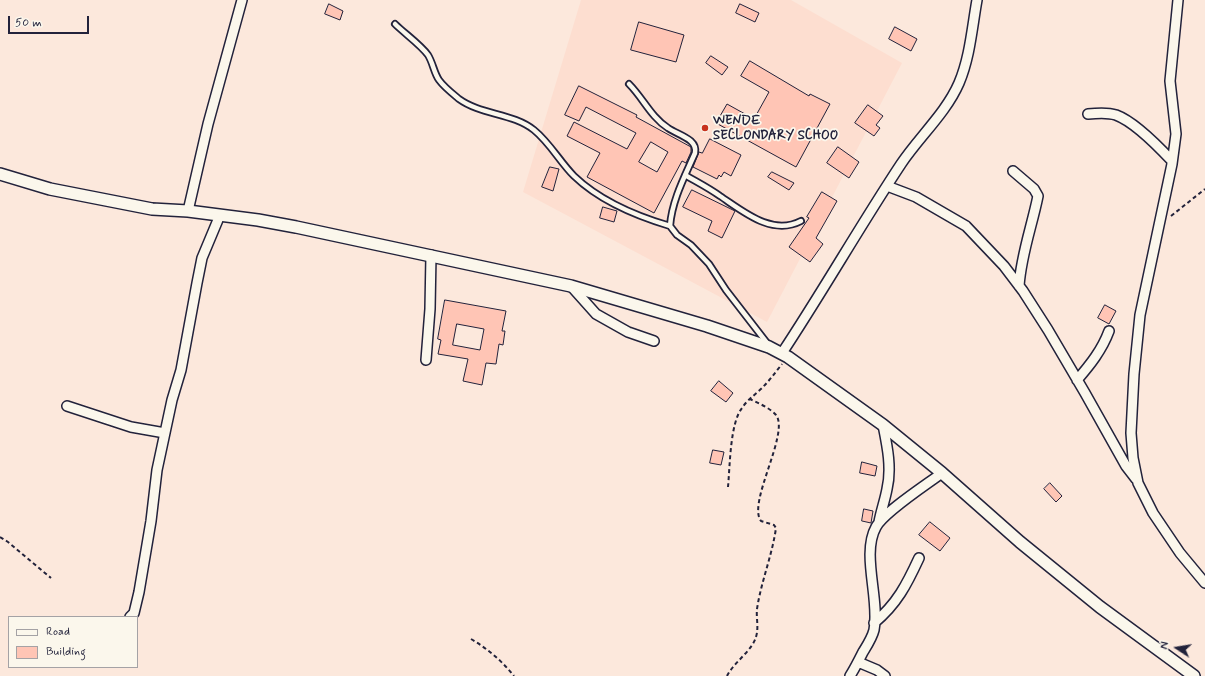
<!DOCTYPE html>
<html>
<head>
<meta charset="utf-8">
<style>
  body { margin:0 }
  #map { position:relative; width:1205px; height:676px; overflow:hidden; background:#fce8dc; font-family:Mynerve,sans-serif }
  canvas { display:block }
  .legend { position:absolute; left:8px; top:616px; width:130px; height:52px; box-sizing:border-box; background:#fbf7ec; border:1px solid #a4a2a5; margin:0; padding:5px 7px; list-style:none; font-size:12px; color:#22223b }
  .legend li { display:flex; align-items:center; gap:8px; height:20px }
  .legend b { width:20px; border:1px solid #a4a2a5 }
  .north { position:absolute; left:1157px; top:628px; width:40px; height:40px; -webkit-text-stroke:3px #fbf7ec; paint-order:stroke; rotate:282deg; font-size:11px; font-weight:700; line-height:16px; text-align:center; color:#22223b }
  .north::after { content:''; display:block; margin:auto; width:14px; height:18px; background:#22223b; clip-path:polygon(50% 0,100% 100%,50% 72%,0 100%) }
  .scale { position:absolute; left:8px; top:16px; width:81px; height:18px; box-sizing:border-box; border:2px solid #22223b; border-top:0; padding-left:5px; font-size:12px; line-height:14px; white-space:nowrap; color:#22223b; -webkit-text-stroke:3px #fbf7ec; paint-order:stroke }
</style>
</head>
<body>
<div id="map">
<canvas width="1205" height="676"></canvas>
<ul class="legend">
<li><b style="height:5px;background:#fbf7ec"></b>Road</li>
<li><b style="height:11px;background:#ffc5b5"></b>Building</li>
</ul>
<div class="north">N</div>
<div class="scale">50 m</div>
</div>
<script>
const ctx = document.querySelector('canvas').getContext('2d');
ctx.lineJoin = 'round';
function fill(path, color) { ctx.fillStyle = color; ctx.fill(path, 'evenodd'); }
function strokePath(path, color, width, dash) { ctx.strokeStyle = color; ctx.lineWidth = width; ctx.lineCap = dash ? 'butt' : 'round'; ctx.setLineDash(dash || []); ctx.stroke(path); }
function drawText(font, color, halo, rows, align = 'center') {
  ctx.font = font + ' Mynerve,sans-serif'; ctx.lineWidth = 3.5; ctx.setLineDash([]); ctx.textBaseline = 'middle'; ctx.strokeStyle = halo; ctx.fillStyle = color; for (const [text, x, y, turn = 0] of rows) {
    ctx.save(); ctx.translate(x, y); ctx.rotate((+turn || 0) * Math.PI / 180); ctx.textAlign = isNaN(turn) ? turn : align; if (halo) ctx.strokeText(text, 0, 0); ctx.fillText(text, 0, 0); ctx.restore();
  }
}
fill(new Path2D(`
  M581 0H791L902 63 767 322 523 192Z`), '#fdded0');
const building = new Path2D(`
  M329 4 343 11 340 20 325 14Z
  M740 4 759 13 755 22 736 13Z
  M639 22 684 35 676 62 631 50Z
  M895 27 917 39 911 51 889 39Z
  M711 56 728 67 722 75 706 63Z
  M750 61 809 96 810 94 830 104 796 167 716 123 727 104 754 119 769 92 741 76Z
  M579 86 637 115 636 117 691 147V152L686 163 682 161 654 213 587 177 600 153 567 136 574 122 627 149 636 133 586 107 579 121 565 115ZM651 142 668 152 657 172 639 162Z
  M868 105 883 116 876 125 880 128 874 136 855 123Z
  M710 139 741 155 731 176 724 172 721 177 719 175 717 179 693 167 699 152 702 153Z
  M838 147 859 162 849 178 827 163Z
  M550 167 559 169 553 191 542 187Z
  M772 172 794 183 789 190 768 177Z
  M692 190 735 211 722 238 708 231 712 221 683 207Z
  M822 192 837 201 816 238 823 244 810 262 789 247 809 218 807 217Z
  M603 207 617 211 614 222 600 218Z
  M445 300 506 311 502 331H505L503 345 499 344 496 364 486 363 482 385 463 381 468 359 438 354 441 340 438 339ZM457 324 484 329 480 350 453 345Z
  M1105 305 1116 311 1109 324 1098 318Z
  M719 381 733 393 726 402 711 391Z
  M713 450 724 452 721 465 710 463Z
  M862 462 877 466 875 476 860 473Z
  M1050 483 1062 496 1056 502 1044 489Z
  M864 509 873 511 871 523 862 521Z
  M930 522 950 538 940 551 919 535Z`);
fill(building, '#ffc5b5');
strokePath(building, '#22223b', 1);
const service = new Path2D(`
  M395 24C404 33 421 45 428 55 433 63 434 73 439 80 444 87 453 94 459 99 481 115 513 113 534 130 550 143 560 162 574 176 600 201 636 216 670 226
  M629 84C643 98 651 117 668 128 678 135 698 139 695 153 685 176 672 200 670 226L677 235 691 245 709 264 726 290 767 343
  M685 175C697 182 709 188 720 196 744 212 772 236 801 221`);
const minor = new Path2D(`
  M1178 0 1170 81 1176 134 1172 164 1140 315 1134 374 1131 433 1133 458 1138 483 1153 513 1180 553 1205 583
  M1088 114C1097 113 1107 112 1116 115 1135 122 1158 146 1172 161
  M1013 171 1034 189 1038 196C1032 226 1021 255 1019 286
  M887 186 916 197 966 226 1004 266 1023 291 1048 330 1085 393 1126 466 1136 479
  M188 211 208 124 242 0
  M571 286 596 314 628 332 654 341
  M782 353C823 291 860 226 901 164 919 137 946 113 959 83 970 57 972 28 977 0
  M426 360 430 309 431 255
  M1077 380C1090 365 1102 350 1109 331
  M67 406 131 427 165 433
  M879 522C881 511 885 500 887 489 892 468 887 445 883 425
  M130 617 134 613 139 592 151 521 157 470 172 400 181 370 197 283 202 258 220 215
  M874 623C897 604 907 584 919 558
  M858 662 877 670 885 676
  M850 676C855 668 859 660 863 652 868 644 872 638 874 630 880 599 861 554 876 527 884 512 926 485 942 473`);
const tertiary = new Path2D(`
  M0 174 50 189 152 209 188 211 258 220 296 227 571 286 707 326 769 347 788 357 883 425 942 473 1020 542 1100 607 1194 676`);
strokePath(service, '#22223b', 8);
strokePath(minor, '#22223b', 12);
strokePath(tertiary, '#22223b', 14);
strokePath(new Path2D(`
  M1171 216 1205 189
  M728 487C730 466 730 423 742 408 747 400 755 395 762 388 769 381 775 373 782 364
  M0 537 8 542 51 578
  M471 639C488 649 502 661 514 676
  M727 676C734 662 752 651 756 637 759 627 756 618 757 609 761 582 772 556 776 528L774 525 761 521C747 503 790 433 776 415 770 408 758 403 750 399`), '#22223b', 2, [4, 3]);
strokePath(service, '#fbf7ec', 4.5);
strokePath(minor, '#fbf7ec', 9);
strokePath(tertiary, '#fbf7ec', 11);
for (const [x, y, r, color] of [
  [705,128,4,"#c8321e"]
]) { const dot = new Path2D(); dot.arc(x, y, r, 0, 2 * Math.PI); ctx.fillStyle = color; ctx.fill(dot); strokePath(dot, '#fbf7ec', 1.5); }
drawText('bold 13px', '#22223b', '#fbf7ec', [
  ["WENDE",713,121],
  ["SECLONDARY SCHOO",713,136]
], 'left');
</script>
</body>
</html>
